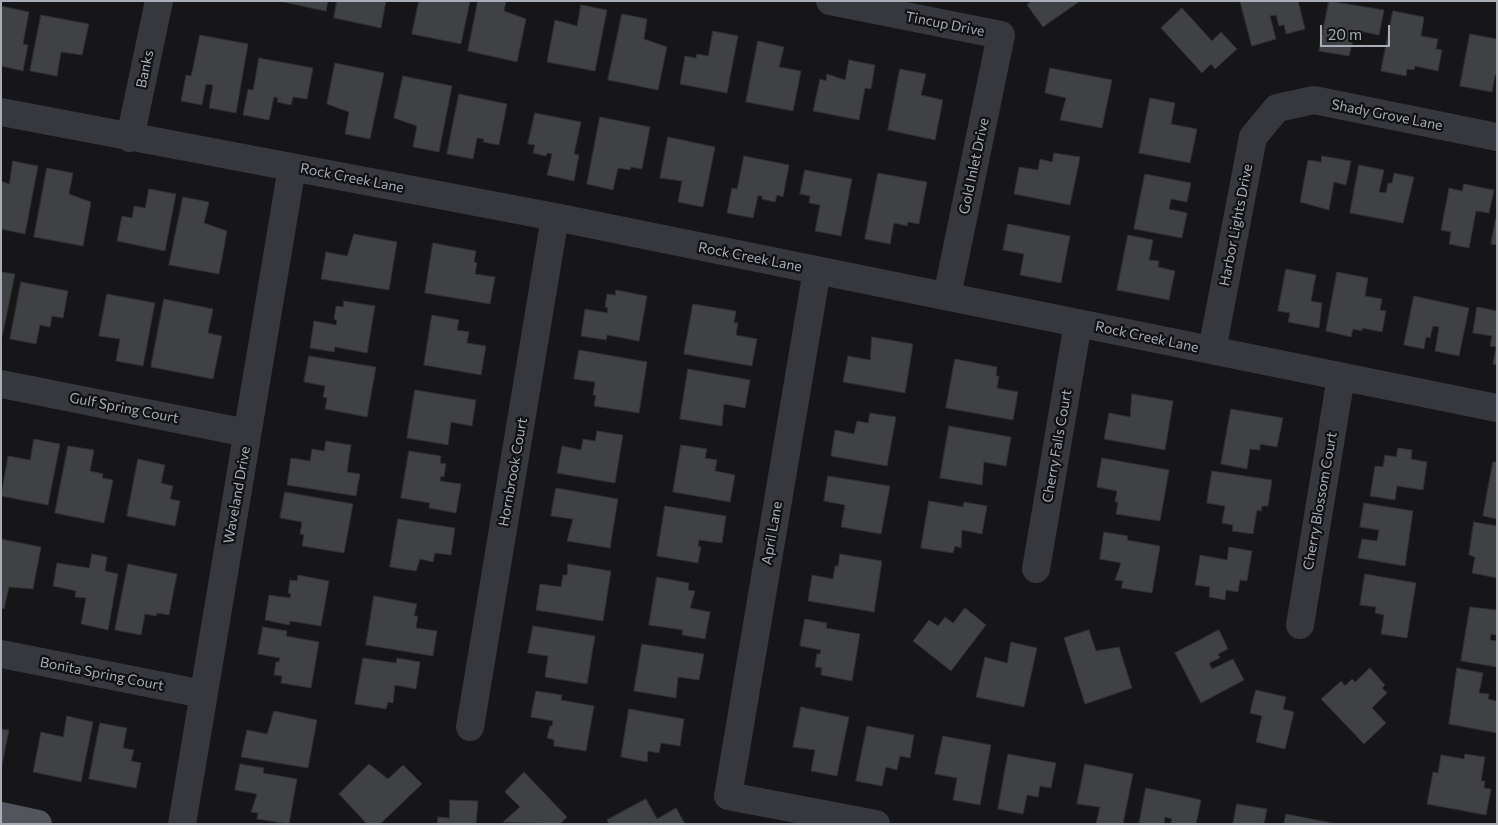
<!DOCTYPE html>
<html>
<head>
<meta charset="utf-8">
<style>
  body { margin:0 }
  #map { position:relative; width:1498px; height:825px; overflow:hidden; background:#161618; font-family:Commissioner,sans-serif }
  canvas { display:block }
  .frame { position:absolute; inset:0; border:2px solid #a8adb8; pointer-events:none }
  .scale { position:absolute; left:1320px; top:25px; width:70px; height:22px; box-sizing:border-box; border:2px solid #a8adb8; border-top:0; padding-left:6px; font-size:15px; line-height:18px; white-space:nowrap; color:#a8adb8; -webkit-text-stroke:4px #111113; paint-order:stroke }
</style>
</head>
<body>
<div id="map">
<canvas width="1498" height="825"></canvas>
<div class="frame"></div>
<div class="scale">20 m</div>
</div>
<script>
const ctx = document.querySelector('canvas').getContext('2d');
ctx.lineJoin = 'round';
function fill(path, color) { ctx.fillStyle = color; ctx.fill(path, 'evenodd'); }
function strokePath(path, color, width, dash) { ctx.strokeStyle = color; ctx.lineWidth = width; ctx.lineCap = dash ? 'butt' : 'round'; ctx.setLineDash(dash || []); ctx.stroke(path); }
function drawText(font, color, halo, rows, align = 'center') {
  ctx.font = font + ' Commissioner,sans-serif'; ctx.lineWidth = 4.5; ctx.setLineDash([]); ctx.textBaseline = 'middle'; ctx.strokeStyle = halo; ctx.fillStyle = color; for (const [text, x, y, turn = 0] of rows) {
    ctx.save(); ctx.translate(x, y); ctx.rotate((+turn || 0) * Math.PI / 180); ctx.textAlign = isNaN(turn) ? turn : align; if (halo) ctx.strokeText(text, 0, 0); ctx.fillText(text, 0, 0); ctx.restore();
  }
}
const building = new Path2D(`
  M280 1H328L326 11Z
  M337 1H386L381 28 334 18Z
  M419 1H470L461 44 412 34Z
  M478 1H506L504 11 526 19 517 62 468 51Z
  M1032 1H1080L1043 27 1027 5Z
  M1240 1H1298L1305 29 1286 34 1284 25 1279 26 1276 15 1270 16 1276 39 1252 46Z
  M1329 1 1384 10 1379 35 1359 31 1358 41 1353 40 1349 56 1319 51Z
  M581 5 607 10 595 71 547 62 555 20 577 26Z
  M1 6 29 12 23 44 28 45 23 71 1 66Z
  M1182 8 1212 41 1221 32 1237 49 1215 69 1211 64 1202 73 1161 28Z
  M1393 11 1424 17 1421 36 1438 39 1436 49 1442 50 1438 71 1415 66 1414 70 1407 69 1406 76 1381 71Z
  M622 14 647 19 644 39 667 47 658 90 608 80Z
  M41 15 89 24 82 55 61 52 57 76 30 71Z
  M713 31 738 36 727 93 680 84 685 56 696 58 697 54 708 56Z
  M1470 34 1497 39V75H1495L1492 92 1460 86Z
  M200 35 248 44 236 113 209 108 213 85 206 84 202 105 181 101 186 75 191 76Z
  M758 41 784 47 779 67 801 71 793 111 746 102Z
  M259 58 313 68 307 99 293 97 291 105 277 102 278 98 274 97 269 120 243 115 248 89 253 90Z
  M849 60 875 65 871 89 865 88 859 120 813 111 820 79 826 81 827 74 845 80Z
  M335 63 384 73 370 139 345 134 349 112 327 104Z
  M1050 68 1112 80 1102 128 1060 120 1066 98 1045 93Z
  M900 69 926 74 921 95 943 100 935 140 888 130Z
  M403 76 452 86 439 152 413 147 417 126 394 118Z
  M459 94 507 104 499 145 483 142 484 139 477 138 473 159 447 154Z
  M1150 98 1175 103 1171 124 1197 129 1190 163 1139 153Z
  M535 113 581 122 574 154 579 155 574 181 547 175 552 154 547 153 546 156 533 153 535 145 528 144Z
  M600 117 650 127 642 169 631 167 630 170 618 168 613 190 587 184Z
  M668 137 715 147 703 207 678 202 682 181 660 178Z
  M1054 153 1080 157 1070 205 1014 194 1019 167 1038 170 1040 159 1052 162Z
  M744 156 789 165 783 197 777 195 775 202 762 199V196H758L753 218 727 213 732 188 737 189Z
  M1322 156 1351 161 1346 185 1334 182 1329 210 1300 202 1308 160 1321 162Z
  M13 161 38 166 25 234 1 229V181L9 184Z
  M1359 165 1384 170 1379 192 1386 193 1388 183H1392L1394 173 1414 177 1403 223 1350 213Z
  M47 168 73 173 69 194 91 202 83 246 34 237Z
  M805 170 852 179 841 236 815 231 820 205 809 203 810 196 800 194Z
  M878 173 927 182 919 224 908 222 907 226 894 223 890 244 865 239Z
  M1145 174 1191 183 1187 202 1171 199 1169 209 1187 213 1182 238 1134 229Z
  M1464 184 1494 190 1489 213 1476 211 1469 248 1449 244 1451 232 1441 230 1449 188 1462 191Z
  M149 189 176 194 165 251 117 241 122 216 132 218 134 206 145 208Z
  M183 197 209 202 204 223 227 231 219 274 169 265Z
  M1496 218H1497V245L1491 244Z
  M1008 224 1070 236 1061 283 1020 275 1024 254 1003 250Z
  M354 234 397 242 389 290 321 279 326 252 347 256Z
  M1128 235 1153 240 1149 260 1159 261 1158 267 1175 271 1169 300 1117 290Z
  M433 243 476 251 474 262 477 263 475 274 495 277 490 304 425 293Z
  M1286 269 1316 275 1311 301 1322 303 1319 328 1288 322 1290 313 1278 311Z
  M1 272 15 274 2 337H1Z
  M1337 272 1368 278 1365 296 1382 299 1380 310 1386 311 1382 332 1362 328V331L1353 329 1351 337 1326 331Z
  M21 282 68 291 63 318 52 316 50 327 40 325 36 344 10 339Z
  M616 290 647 296 639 341 607 335 606 340 581 336 585 309 607 313 608 308 605 307 607 294 615 295Z
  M107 294 155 303 143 366 116 361 120 339 99 336Z
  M1414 296 1469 308 1459 356 1435 351 1439 327 1433 326 1430 338 1426 337 1424 349 1404 345Z
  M164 299 213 309 208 333 222 336 213 379 151 367Z
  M344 301 375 306 367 353 335 347 334 352 310 348 314 321 336 325 337 320 334 319 336 306 343 307Z
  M693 304 736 311 734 323H738L736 335 757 339 752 366 684 354Z
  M1477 307 1497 311V365L1493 364 1496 347 1490 346 1492 336 1473 333Z
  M432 315 459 320 457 330 469 332 467 343 486 346 481 375 424 365Z
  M872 337 913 344 905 393 843 382 848 356 870 360Z
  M579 350 647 362 639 413 594 406 596 395H593L595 382 574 379Z
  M309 356 376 367 367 417 325 409 327 398 323 397 325 386 304 382Z
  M955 359 997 367 996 376H999L997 388 1018 392 1013 420 946 408Z
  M688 369 750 380 745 408 724 404 722 426 680 419Z
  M415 390 476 400 472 426 451 422 448 445 407 438Z
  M1132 394 1173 401 1165 450 1104 439 1109 413 1130 417Z
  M1231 409 1283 418 1277 447 1260 444V450L1250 449 1247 469 1221 464Z
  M870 413 896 417 887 466 831 456 835 430 854 434 857 421 868 423Z
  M949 426 1011 437 1006 466 984 462 982 485 940 478Z
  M597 431 623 435 615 483 557 473 562 446 581 450 583 439 595 441Z
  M34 439 60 444 48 505 1 496 8 456 30 460Z
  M326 441 351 445 347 472 360 474 356 496 287 485 291 458 310 461 312 449 324 451Z
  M681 445 707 449 705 458 717 460 715 471 735 475 730 502 673 492Z
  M68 446 94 450 90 471 103 474 102 478 113 480 104 523 55 513Z
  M1398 448 1412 450 1411 459 1427 462 1423 490 1397 486 1395 500 1370 496 1375 466 1383 467 1385 455 1396 457Z
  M409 451 441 456 440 463 446 464 444 477 441 476 440 481 461 484 456 513 429 508 430 503 401 498Z
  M1102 458 1169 470 1160 521 1116 514 1118 502H1115L1117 491 1097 487Z
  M138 459 165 465 161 483 173 486 170 499 180 501 175 526 127 516Z
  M1493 462H1497V519L1483 516Z
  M1212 471 1272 480 1268 506H1262L1261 511 1257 510 1253 534 1232 531 1233 525 1222 523 1225 506 1207 503Z
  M828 476 890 486 881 534 841 527 845 505 824 501Z
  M556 488 618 499 610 548 567 541 573 519 551 516Z
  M285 492 353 504 344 553 302 546 304 535 300 534 302 522 280 518Z
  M929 501 963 507 964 502 987 506 982 534 962 530 961 548 955 546 953 553 921 548Z
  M1364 503 1413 511 1405 566 1358 558 1362 539 1377 541 1379 530 1360 527Z
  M665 506 726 516 722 543 699 540 698 546 701 547 698 563 657 556Z
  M398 519 455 528 451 555 435 553 433 562 420 559 416 571 390 567Z
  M1474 522 1497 526V578L1472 573 1475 557 1469 555Z
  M1104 532 1128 536 1127 540 1160 546 1152 593 1121 588 1123 581 1115 580 1121 563 1100 559Z
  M1 539 41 547 33 589 9 587 4 609 1 608Z
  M1229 547 1252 551 1247 581 1240 580 1238 592 1226 590 1225 600 1209 597 1210 587 1195 585 1200 555 1227 560Z
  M92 554 107 557 105 571 118 574 108 630 81 624 86 598 75 597 76 591 53 586 57 563 89 568Z
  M840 554 882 561 874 612 808 601 812 575 833 579 835 566H838Z
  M128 564 177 574 169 615 157 613 156 616 145 614 141 635 115 630Z
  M568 564 611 571 603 621 536 610 540 584 561 587 563 575H567Z
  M1365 574 1416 583 1407 638 1381 634 1384 615 1375 613 1376 607 1360 605Z
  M298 575 329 581 321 626 290 621 289 625 265 620 269 595 290 598 291 594 288 593 290 580 297 581Z
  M657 577 689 583 688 590 695 591 690 608 710 612 705 639 682 635 683 630 649 625Z
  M374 596 417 604 414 616H418L416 628 437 631 433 656 366 645Z
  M1470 607 1497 610V635L1491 634 1490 640 1497 641V667L1461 661Z
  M965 608 986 625 951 671 913 641 929 620 938 626 945 617 953 623Z
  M805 619 827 623 826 628 860 634 852 681 821 675 822 668 815 667 817 654H820L821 650 800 646Z
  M533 626 595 636 587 684 545 677 548 656 528 653Z
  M263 627 287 631 286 636 319 642 311 688 281 683 282 676 274 675 276 662H279L280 658 258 654Z
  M1089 630 1096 651 1119 647 1132 688 1085 704 1064 638Z
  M1219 630 1228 649 1218 654 1220 658 1209 663 1212 669 1233 659 1244 680 1201 703 1175 653Z
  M1011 642 1037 648 1024 707 976 697 985 657 1007 663Z
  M642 644 704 654 699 680 678 677 676 698 634 691Z
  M363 658 396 663 397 658 420 662 416 689 395 685 393 703 388 702 386 709 355 704Z
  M1370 668 1385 685 1382 688 1387 693 1372 708 1386 723 1364 744 1321 699 1341 681 1345 686 1352 679 1355 682Z
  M1457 668 1483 673 1479 693 1489 694 1488 699 1497 701V733L1449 724Z
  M1256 690 1286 697 1283 709 1294 712 1285 749 1256 742 1262 716 1250 713Z
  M536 691 562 695 561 700 594 706 586 751 554 746V740L547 738 550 726H552L553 721 531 717Z
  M801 707 849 717 837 776 811 771 815 750 793 747Z
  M629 709 684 719 680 746 661 743 659 753 648 751 647 762 621 757Z
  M274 711 317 720 308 768 241 757 247 730 267 734Z
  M67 716 93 722 81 782 33 772 41 732 63 737Z
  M100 723 127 728 123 748 134 750 131 761 141 763 136 788 89 779Z
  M867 726 914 735 910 758 900 756 897 770 886 767 882 786 856 781Z
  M1 729 9 730 1 770Z
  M943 736 991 745 980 805 953 800 957 778 935 774Z
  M1008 754 1056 763 1051 788 1040 786 1038 797 1027 795 1023 814 998 809Z
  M1465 754 1485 757 1481 781H1485L1484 788 1491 789 1486 815 1427 804 1433 772 1438 773 1441 755 1464 759Z
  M240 764 264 768 263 773 297 779 289 824 257 819 258 813 251 812 257 794 235 790Z
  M369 764 388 779 403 765 422 784 380 824H367L339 794Z
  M1085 764 1133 774 1123 824H1096L1100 807 1077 804Z
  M524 772 567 817 560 824 503 822 520 807 505 792Z
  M1146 788 1201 800 1196 824H1170L1172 819 1165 817 1164 824H1139Z
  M646 799 657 819 676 808 685 824H609L607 820Z
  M450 800 478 801 476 824H437L438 817 449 818Z
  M1237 804 1267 809 1264 824H1233Z
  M1286 814 1337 824H1284Z`);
fill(building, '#404145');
strokePath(building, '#303034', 1);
strokePath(new Path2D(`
  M830 1 1001 35 947 296
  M1 112 555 217 1497 408
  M130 138 159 1
  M817 270 728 796 876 824
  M1212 350 1253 137 1277 108 1314 100 1497 137
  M1 384 247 433
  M1036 569 1078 323
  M1300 625 1341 377
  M1 654 203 694
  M470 727 555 217
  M182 824 292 167`), '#37383d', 28);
strokePath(new Path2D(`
  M1 816 38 824`), '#53555c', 28);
drawText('14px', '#a8adb8', '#111113', [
  ["Tincup Drive",945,24,11],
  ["Banks",145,69,-78],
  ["Shady Grove Lane",1387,115,11],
  ["Gold Inlet Drive",974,166,-78],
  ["Rock Creek Lane",352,178,11],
  ["Harbor Lights Drive",1236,225,-79],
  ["Rock Creek Lane",750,257,11],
  ["Rock Creek Lane",1147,337,12],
  ["Gulf Spring Court",124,408,11],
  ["Cherry Falls Court",1057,446,-80],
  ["Hornbrook Court",513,472,-80],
  ["Waveland Drive",237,495,-80],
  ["Cherry Blossom Court",1320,501,-80],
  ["April Lane",772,533,-80],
  ["Bonita Spring Court",102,674,11]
]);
</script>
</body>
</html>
